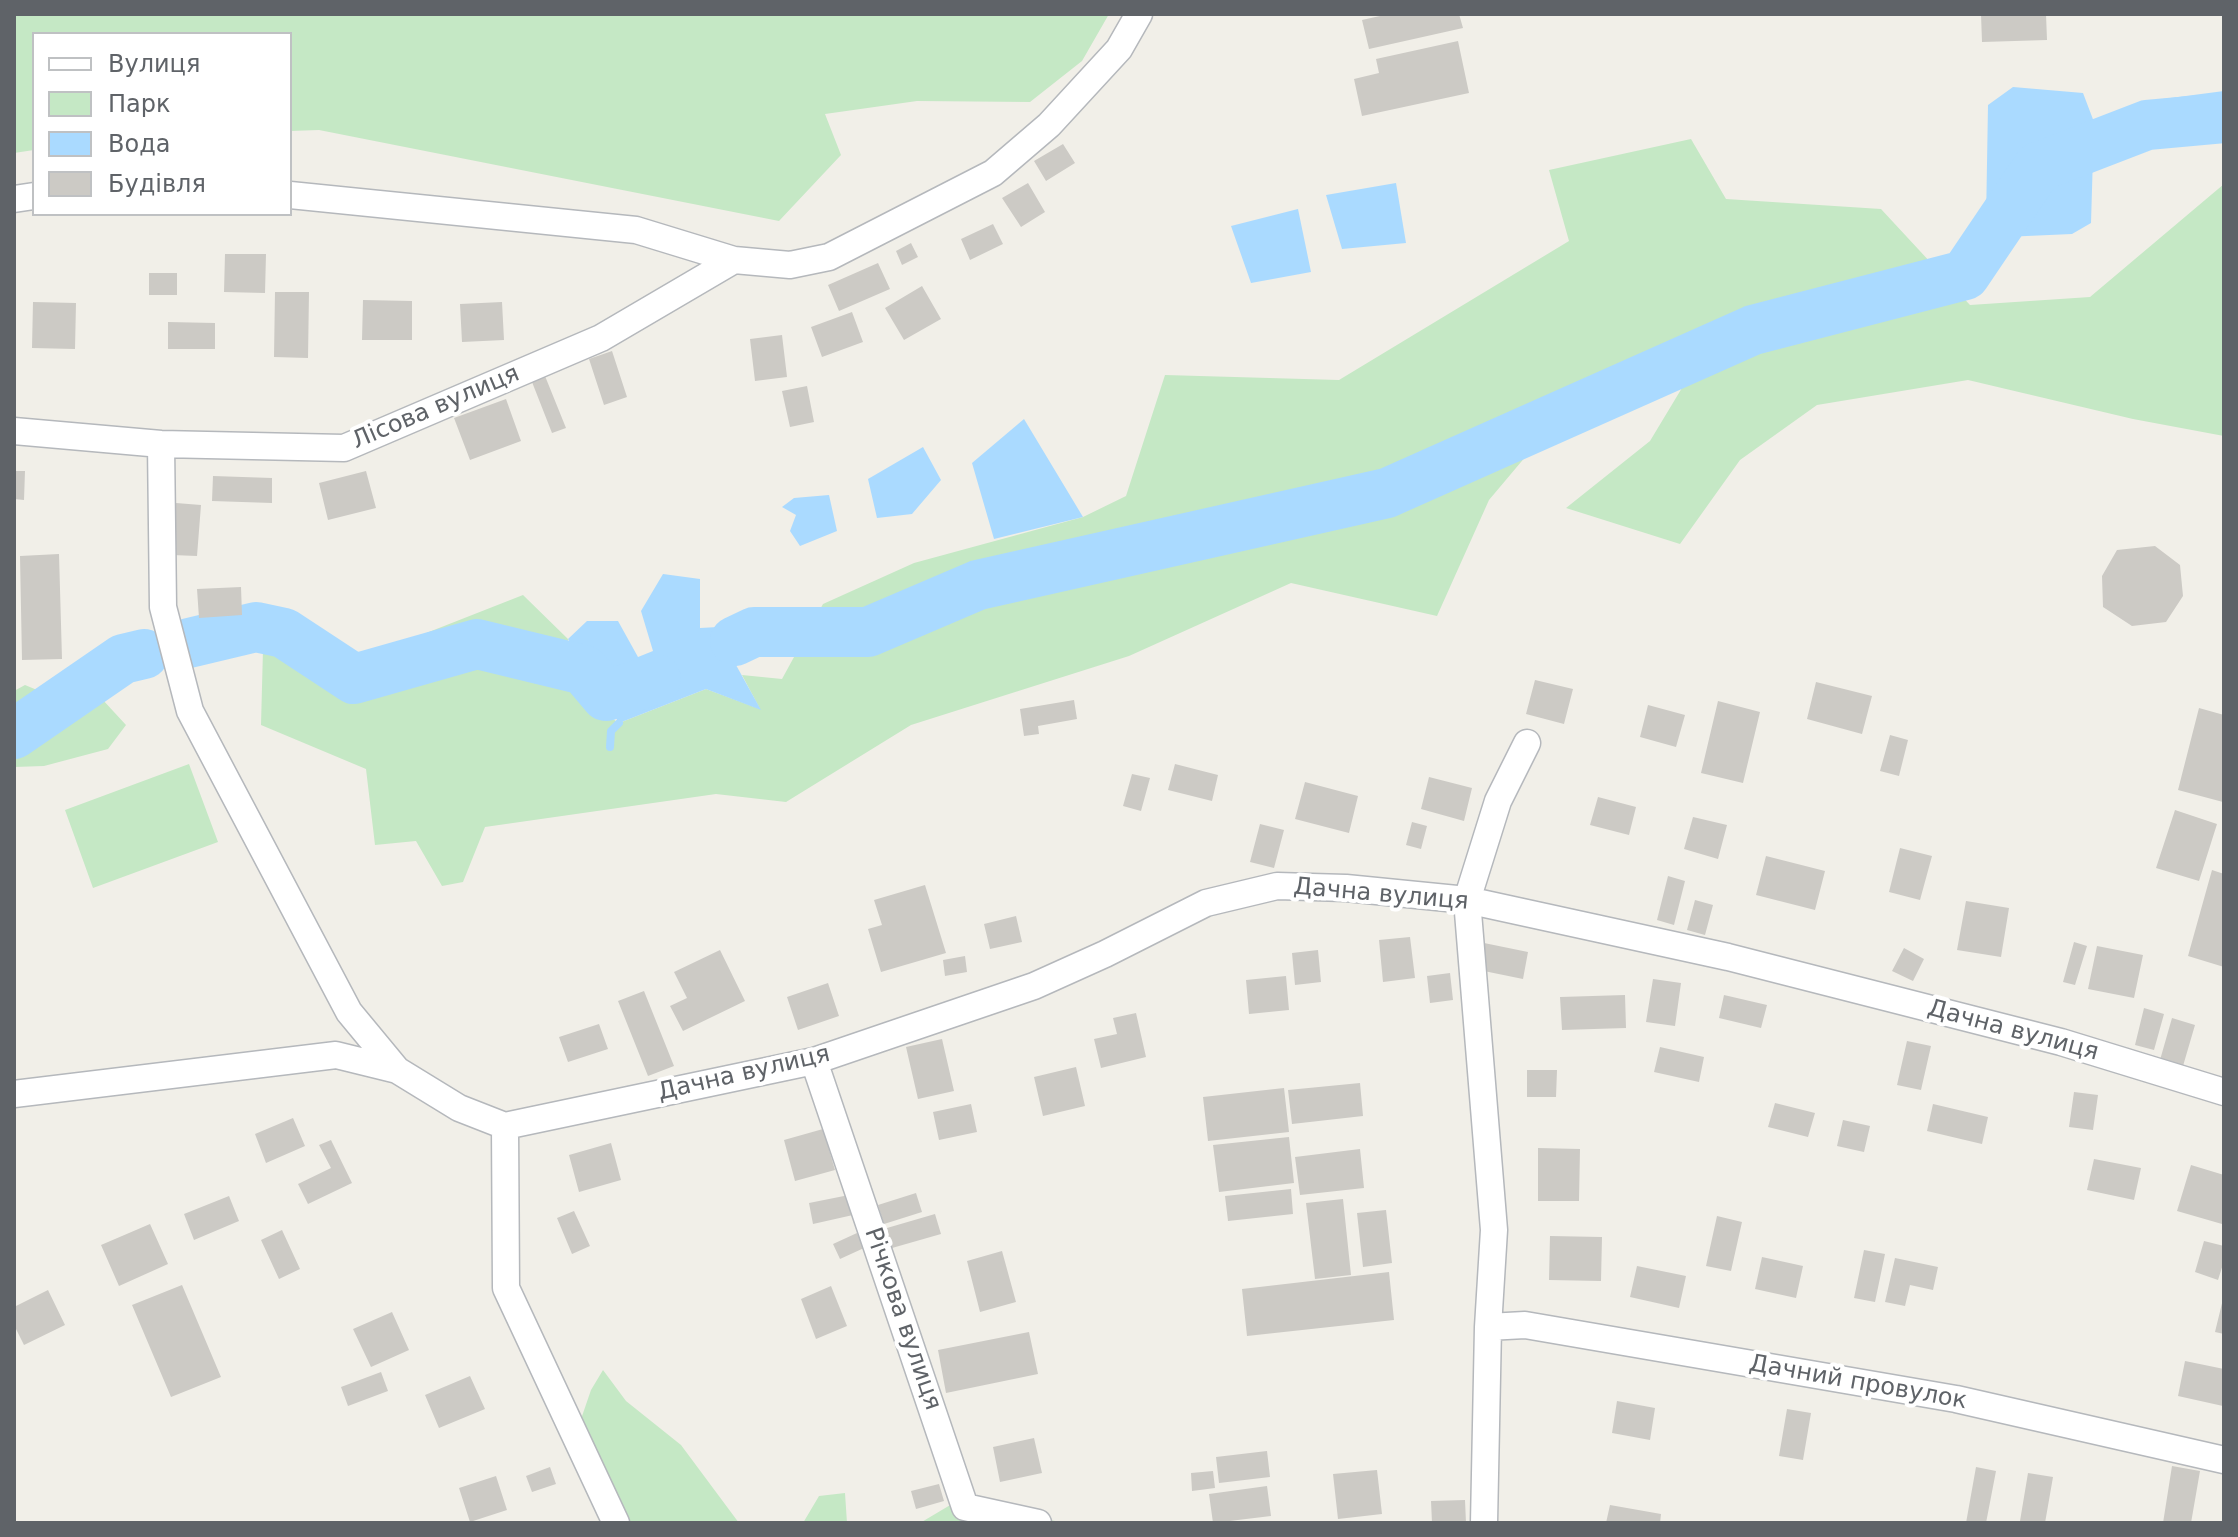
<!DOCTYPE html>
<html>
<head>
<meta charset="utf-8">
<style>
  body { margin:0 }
  #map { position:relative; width:2238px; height:1537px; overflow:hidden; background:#f1efe8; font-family:"DejaVu Sans",sans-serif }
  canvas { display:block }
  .frame { position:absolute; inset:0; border:16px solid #5f6368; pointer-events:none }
  .legend { position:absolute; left:32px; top:32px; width:260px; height:184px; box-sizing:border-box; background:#fff; border:2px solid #bfc1c3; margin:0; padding:10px 14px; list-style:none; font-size:24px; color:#5f6368 }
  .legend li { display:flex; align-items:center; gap:16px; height:40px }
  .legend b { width:40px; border:2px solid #bfc1c3 }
</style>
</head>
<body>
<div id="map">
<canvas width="2238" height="1537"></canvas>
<div class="frame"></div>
<ul class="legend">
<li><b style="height:10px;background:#fff"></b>Вулиця</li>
<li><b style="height:22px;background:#c5e8c5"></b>Парк</li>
<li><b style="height:22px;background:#aadaff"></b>Вода</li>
<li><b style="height:22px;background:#cccac5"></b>Будівля</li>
</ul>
</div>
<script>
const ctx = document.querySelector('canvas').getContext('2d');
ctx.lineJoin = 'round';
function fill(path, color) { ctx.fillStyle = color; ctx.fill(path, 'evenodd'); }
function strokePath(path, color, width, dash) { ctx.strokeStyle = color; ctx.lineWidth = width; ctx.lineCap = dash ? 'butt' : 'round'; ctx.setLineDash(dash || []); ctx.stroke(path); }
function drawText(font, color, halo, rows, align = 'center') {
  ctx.font = font + ' "DejaVu Sans",sans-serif'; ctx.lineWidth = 8; ctx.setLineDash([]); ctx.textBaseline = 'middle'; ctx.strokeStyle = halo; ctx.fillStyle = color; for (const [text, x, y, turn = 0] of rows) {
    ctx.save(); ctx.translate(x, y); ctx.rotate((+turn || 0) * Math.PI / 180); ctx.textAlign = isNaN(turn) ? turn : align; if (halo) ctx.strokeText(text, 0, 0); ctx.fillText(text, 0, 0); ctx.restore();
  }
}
fill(new Path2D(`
  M14 14H1109L1082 61 1030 102 917 101 825 114 841 155 779 221 319 130 290 131V34H34V150L14 153Z
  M1691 139 1726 199 1881 209 1970 305 2090 297 2224 184V436L2133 419 1968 380 1817 405 1740 460 1680 544 1566 508 1650 441 1697 363 1596 373 1489 500 1437 616 1291 583 1129 656 911 725 786 802 716 794 485 827 463 882 442 886 416 841 375 845 366 769 261 725 263 649 278 611 355 661 523 595 568 639 562 686 619 723 706 689 760 709 742 675 782 679 823 604 914 563 1083 517 1126 496 1165 375 1339 380 1569 241 1549 170Z
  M25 685 49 695 65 715 102 699 126 725 108 749 44 766 14 767V691Z
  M189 764 218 842 93 888 65 810Z
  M603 1370 626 1401 681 1445 739 1523H624L580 1422 591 1390Z
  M845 1493 847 1523H803L819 1496Z
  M957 1501 1060 1522V1523H920Z`), '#c5e8c5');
fill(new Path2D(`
  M2013 87 2083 93 2094 122 2091 223 2072 234 2004 237 1986 222 1988 105Z
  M2224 91V124L2141 140 2128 126 2140 102Z
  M1396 183 1406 243 1342 249 1326 195Z
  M1298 209 1311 272 1251 283 1231 226Z
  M1024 419 1083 517 994 539 972 463Z
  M923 447 941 480 912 514 877 518 868 479Z
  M829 495 837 531 800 546 790 531 796 515 782 507 794 498Z
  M663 574 700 579V628L809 622 787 643 731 656 761 710 706 689 619 723 568 639 587 621H618L638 657 653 651 641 611Z`), '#aadaff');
strokePath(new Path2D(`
  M610 747 611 731 619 723`), '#aadaff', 8);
strokePath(new Path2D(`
  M735 641 754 632H868L978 585 1387 493 1753 330 1965 275 2038 167 2147 125 2224 118
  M189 643 256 627 284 633 354 679 477 644 584 670 606 696 656 679
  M14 734 123 659 144 654`), '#aadaff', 50);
fill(new Path2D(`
  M1389 14H1459L1463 28 1369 49 1362 20Z
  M1981 14H2046L2047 40 1982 42Z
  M1458 41 1469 93 1362 116 1354 79 1379 73 1376 59Z
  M1063 144 1075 163 1046 181 1034 161Z
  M1028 183 1045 212 1021 227 1002 198Z
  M993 224 1003 244 970 260 961 239Z
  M911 243 918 257 902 265 896 251Z
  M225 254H266L265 293 224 292Z
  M878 263 890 289 839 311 828 285Z
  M149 273H177V295H149Z
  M922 286 941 319 904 340 885 308Z
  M275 292H309L308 358 274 357Z
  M363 300 412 301V340H362Z
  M33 302 76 303 75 349 32 348Z
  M502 302 504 340 462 342 460 304Z
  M852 312 863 342 822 357 811 327Z
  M168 322 215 323V349H168Z
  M782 335 787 377 755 381 750 339Z
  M612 351 627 397 604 405 589 359Z
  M545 376 566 428 552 433 532 382Z
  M807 386 814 422 790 427 782 391Z
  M506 399 521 441 470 460 454 418Z
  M14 471H25L24 500 14 499Z
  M366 471 376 508 328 520 319 483Z
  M213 476 272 478V503L212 501Z
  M176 503 201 505 197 556 172 555Z
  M2155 546 2180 565 2183 596 2166 622 2132 626 2103 607 2102 576 2117 550Z
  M59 554 62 659 22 660 20 556Z
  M241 587 242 615 199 618 197 589Z
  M1535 680 1573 689 1564 724 1526 714Z
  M1816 682 1872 696 1862 734 1807 719Z
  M1074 700 1077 719 1038 726 1039 734 1024 736 1020 709Z
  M1718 701 1760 712 1743 783 1701 773Z
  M1648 705 1685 715 1676 747 1640 737Z
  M2199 708 2224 715 2223 802 2178 790Z
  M1890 735 1908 740 1899 776 1880 771Z
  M1175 764 1218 775 1212 801 1168 790Z
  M1132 774 1150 778 1141 811 1123 806Z
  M1429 777 1472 788 1464 821 1421 809Z
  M1305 782 1358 796 1349 833 1295 819Z
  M1598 797 1636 807 1629 835 1590 825Z
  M2175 810 2217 824 2199 881 2156 868Z
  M1693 817 1727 825 1718 859 1684 849Z
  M1412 822 1427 826 1421 849 1406 845Z
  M1260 824 1284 830 1274 868 1250 862Z
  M1900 848 1932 856 1920 900 1889 892Z
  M1766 856 1825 871 1815 910 1756 895Z
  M2212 870 2224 874V967L2188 956Z
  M1668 876 1685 881 1674 925 1657 920Z
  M925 885 946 953 881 972 868 929 882 925 874 900Z
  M1695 900 1713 905 1705 935 1687 930Z
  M1966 901 2009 908 2001 957 1957 950Z
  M1016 916 1022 942 990 949 984 924Z
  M1410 937 1415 978 1383 982 1379 940Z
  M2074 942 2087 946 2075 985 2063 982Z
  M1484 943 1528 952 1523 979 1479 970Z
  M2097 946 2143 955 2134 998 2088 989Z
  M1904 948 1924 959 1913 981 1892 971Z
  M720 950 745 1001 683 1031 670 1006 687 998 674 972Z
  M1318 950 1321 982 1295 985 1292 953Z
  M965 956 967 972 945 976 943 960Z
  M1450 973 1453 1000 1430 1003 1427 976Z
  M1286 976 1289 1010 1249 1014 1246 980Z
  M1653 979 1681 983 1675 1026 1646 1022Z
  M828 983 839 1016 798 1030 787 997Z
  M644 991 674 1066 648 1076 618 1001Z
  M1625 995 1626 1028 1562 1030 1560 997Z
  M1724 995 1767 1005 1761 1028 1719 1018Z
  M2144 1008 2164 1014 2154 1050 2135 1045Z
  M1136 1013 1146 1057 1101 1068 1094 1039 1117 1034 1113 1018Z
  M2172 1018 2195 1025 2183 1066 2160 1060Z
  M599 1024 608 1049 568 1062 559 1037Z
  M942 1039 954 1091 918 1099 906 1047Z
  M1907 1041 1931 1046 1921 1090 1897 1085Z
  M1660 1047 1704 1057 1699 1082 1654 1072Z
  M1076 1067 1085 1106 1043 1116 1034 1077Z
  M1527 1070H1557L1556 1097H1527Z
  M1360 1083 1363 1116 1292 1124 1288 1090Z
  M1284 1088 1289 1132 1208 1141 1203 1097Z
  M2074 1092 2098 1095 2093 1130 2069 1127Z
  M1775 1103 1815 1113 1808 1137 1768 1127Z
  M971 1104 977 1132 939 1140 933 1112Z
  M1933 1104 1988 1117 1982 1144 1927 1131Z
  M293 1118 305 1146 266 1163 255 1134Z
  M1843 1120 1870 1126 1864 1152 1837 1146Z
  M823 1129 835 1170 795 1181 784 1140Z
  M1289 1137 1294 1183 1219 1192 1213 1145Z
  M331 1140 352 1183 308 1204 298 1184 331 1168 319 1145Z
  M611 1143 621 1180 579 1192 569 1155Z
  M1538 1148 1580 1149 1579 1201H1538Z
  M1360 1149 1364 1188 1300 1195 1295 1157Z
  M2094 1159 2141 1168 2134 1200 2087 1190Z
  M2191 1165 2224 1175 2222 1224 2177 1211Z
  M1291 1189 1293 1214 1228 1221 1225 1196Z
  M916 1193 922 1212 884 1224 878 1205Z
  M849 1195 853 1215 813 1224 809 1203Z
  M229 1196 239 1221 194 1240 184 1214Z
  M1343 1199 1351 1275 1315 1279 1306 1203Z
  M1386 1210 1392 1263 1363 1267 1357 1213Z
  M574 1211 590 1246 572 1254 557 1218Z
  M935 1214 941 1234 892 1248 887 1228Z
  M1717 1216 1742 1222 1731 1271 1706 1266Z
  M150 1224 168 1264 119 1286 101 1245Z
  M282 1230 300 1269 279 1279 261 1240Z
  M857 1233 864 1248 840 1259 833 1244Z
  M1550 1236 1602 1237 1601 1281 1549 1280Z
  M2204 1241 2224 1246V1261L2218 1280 2195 1272Z
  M1864 1250 1885 1254 1875 1302 1854 1298Z
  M1002 1251 1016 1302 980 1312 967 1261Z
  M1762 1257 1803 1266 1796 1298 1755 1289Z
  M1895 1258 1938 1267 1933 1290 1910 1285 1905 1306 1885 1302Z
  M1637 1266 1686 1276 1679 1308 1630 1297Z
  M1389 1272 1394 1320 1247 1336 1242 1289Z
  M182 1285 221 1377 171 1397 132 1305Z
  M831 1286 847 1326 816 1339 801 1299Z
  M48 1290 65 1325 24 1345 14 1325V1307Z
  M2223 1299H2224V1334L2215 1332Z
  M392 1312 409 1350 371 1367 353 1329Z
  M1029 1332 1038 1374 946 1393 938 1350Z
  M2185 1361 2224 1369 2223 1406 2178 1396Z
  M381 1372 388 1391 348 1406 341 1387Z
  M470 1376 485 1409 439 1428 425 1395Z
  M1617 1401 1655 1408 1650 1440 1612 1433Z
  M1787 1409 1811 1413 1803 1460 1779 1456Z
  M1034 1438 1042 1473 1000 1482 993 1447Z
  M1267 1451 1270 1477 1219 1483 1216 1457Z
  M2172 1466 2200 1471 2191 1523H2163Z
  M550 1467 556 1484 532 1492 526 1476Z
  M1976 1467 1996 1471 1986 1523H1966Z
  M1377 1470 1382 1514 1338 1519 1333 1474Z
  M1213 1471 1215 1488 1192 1491 1191 1473Z
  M2028 1473 2053 1477 2045 1523 2020 1521Z
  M496 1476 507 1510 470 1522 459 1488Z
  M939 1484 944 1501 916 1509 911 1491Z
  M1267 1486 1271 1516 1213 1523 1209 1494Z
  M1465 1500 1466 1523H1432L1431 1501Z
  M1610 1505 1661 1514 1660 1523H1606Z`), '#cccac5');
const minor = new Path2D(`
  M290 195 636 230 734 260 790 265 829 257 993 173 1049 125 1119 49 1139 14
  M14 199 34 196
  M14 431 161 444 344 448 601 338 734 260
  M161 444 163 607 190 711 349 1012 397 1070
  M814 1061 965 1507 1038 1523
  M14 1094 336 1055 397 1070 459 1108 505 1126 814 1061 1034 986 1105 954 1206 903 1277 886 1346 888 1467 900 1728 957 2061 1042 2224 1092
  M505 1126 506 1288 616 1523
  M1488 1327 1525 1325 1956 1399 2224 1460
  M1484 1523 1488 1327 1494 1230 1467 900 1498 801 1527 743`);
strokePath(minor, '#b5b8bc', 29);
strokePath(minor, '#fff', 26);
drawText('24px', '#5f6368', '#fff', [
  ["Лісова вулиця",436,408,-23],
  ["Дачна вулиця",1381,895,5],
  ["Дачна вулиця",2013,1031,15],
  ["Дачна вулиця",744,1074,-13],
  ["Річкова вулиця",902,1319,71],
  ["Дачний провулок",1858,1383,10]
]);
</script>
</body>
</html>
